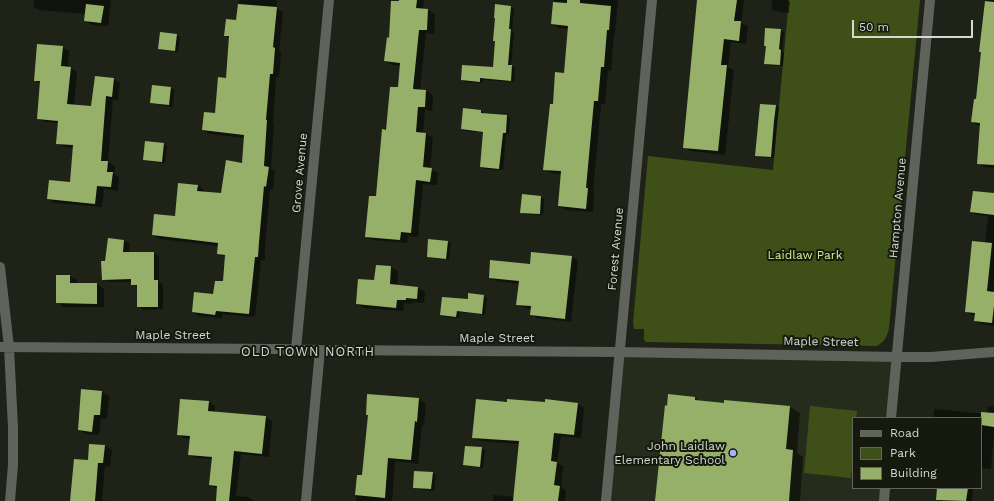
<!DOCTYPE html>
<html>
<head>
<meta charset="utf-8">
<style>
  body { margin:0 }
  #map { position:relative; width:994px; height:501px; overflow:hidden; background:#1e2217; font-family:"Work Sans",sans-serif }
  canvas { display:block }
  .legend { position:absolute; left:852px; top:417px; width:130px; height:72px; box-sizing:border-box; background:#15190e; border:1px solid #62665c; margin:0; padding:5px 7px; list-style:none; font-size:12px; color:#d5d9d1 }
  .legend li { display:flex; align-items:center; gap:8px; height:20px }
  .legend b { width:20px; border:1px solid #62665c }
  .scale { position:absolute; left:852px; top:20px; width:121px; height:18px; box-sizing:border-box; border:2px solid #d5d9d1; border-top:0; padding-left:5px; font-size:12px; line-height:14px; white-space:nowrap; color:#d5d9d1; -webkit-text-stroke:3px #15190e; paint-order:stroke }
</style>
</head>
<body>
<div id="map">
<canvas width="994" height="501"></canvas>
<ul class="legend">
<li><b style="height:5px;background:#60625c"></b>Road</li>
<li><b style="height:11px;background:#3e5017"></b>Park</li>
<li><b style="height:11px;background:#96b069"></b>Building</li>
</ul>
<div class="scale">50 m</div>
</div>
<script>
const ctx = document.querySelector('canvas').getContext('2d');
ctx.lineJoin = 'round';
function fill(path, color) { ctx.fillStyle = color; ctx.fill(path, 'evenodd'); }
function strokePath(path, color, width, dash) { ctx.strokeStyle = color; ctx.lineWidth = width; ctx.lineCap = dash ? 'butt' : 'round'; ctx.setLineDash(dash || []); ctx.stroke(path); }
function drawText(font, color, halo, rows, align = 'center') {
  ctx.font = font + ' "Work Sans",sans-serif'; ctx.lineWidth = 4; ctx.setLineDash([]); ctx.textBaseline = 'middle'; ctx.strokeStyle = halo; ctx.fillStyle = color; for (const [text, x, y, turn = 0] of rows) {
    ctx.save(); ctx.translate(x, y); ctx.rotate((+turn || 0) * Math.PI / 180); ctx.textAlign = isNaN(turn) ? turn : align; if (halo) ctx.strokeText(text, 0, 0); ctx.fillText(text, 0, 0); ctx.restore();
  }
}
fill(new Path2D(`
  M623 355 893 360 888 418H853V488H881L880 501H609Z`), '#262c1b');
fill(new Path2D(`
  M789 0H920L889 328C887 337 885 341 877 346L646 342 644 340V329H634L633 323 648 156 773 170Z
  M810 406 857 411 856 418H853V457L851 478 804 473Z`), '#3e5017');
fill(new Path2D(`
  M34 0H111L108 26 92 25 85 21 86 14 40 10 34 7Z
  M239 0H277L276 8 283 12 279 51 281 52 279 77H276L273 124 274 125 271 169 275 171 273 190 270 189 265 247V260H261L255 317 222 314V318L199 316 193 312 214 295 223 283 226 258 218 254 219 246 160 239 153 235 176 217 198 186 204 190V192L222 194 243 164 244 138 210 134 203 130 216 114 226 79 230 38 225 35 237 21Z
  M400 0H424L423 10H428L435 14 434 34 426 33 420 90 426 91 433 95 432 111 425 110 423 134H426L433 138 430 169 438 173 437 185 423 184 418 237 408 236 407 243 373 240 366 236 377 197 387 131 399 88 401 66 392 65 385 61 389 39Z
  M554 0H618L615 33H614L611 71 608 70 605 104H601L593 192 594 193 593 212 566 210 559 206 562 174 551 173 545 169 565 74 569 29 559 28 552 24Z
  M702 0H744L741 23 748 26 746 44 731 42 728 67 734 70 725 155 691 151 684 147Z
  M772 0H787L790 2 789 13 775 11 772 10Z
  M986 0H994V168L984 167 978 163 981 126H979L972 122 977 100 982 52 980 51Z
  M511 7 514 8 512 31 514 32 511 66 515 68 514 82 483 80V83L465 82 462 80 494 69Z
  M780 30 784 32 782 51 784 53 783 66 768 65 765 63Z
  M177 35 180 37 178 52 162 50 159 48Z
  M62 47 69 51 68 67 70 68 77 72 74 106 92 108 113 79 120 83 118 100 113 99 108 162 115 166 114 174 119 177 118 191 104 189 102 207 55 203 48 199 71 183 74 148 64 147 57 143 59 123 45 122 38 118 41 84 35 80Z
  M153 86 171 88 174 90 173 107 155 104 151 103Z
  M776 106 779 108 777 122 774 158 760 157 756 155Z
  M481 111 484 113V114L507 116 510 118 509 134H506L503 170 484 169 481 167 484 133 465 131 462 129Z
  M146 142 164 144 167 146 165 163 148 161 144 160Z
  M994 194V282L993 292 994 293V326L981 324 975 321V316L972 315 966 312 985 244 988 216 977 215 971 212Z
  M541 197 544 199 543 215 524 214 521 212Z
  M108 239 124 240 130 244 129 253H153L159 256V282L163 284V309L144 310 138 306V287L132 284V282H109L103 279 106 262Z
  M447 242 451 243 449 260 431 258 428 257Z
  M571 257 578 260 571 322 537 318 531 314V309L524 308 517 304 519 284 496 281 490 278 531 265Z
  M377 266 391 267 398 271 397 286 418 288 425 292 424 303 413 302 412 304 404 303 403 311 364 308 357 304 375 281Z
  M69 276 77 280 76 284H97L104 289V307H64L57 302Z
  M483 296 487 298 485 315 460 312 459 318 445 317 441 315 468 300Z
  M82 390 102 392 109 396 107 419 101 418 99 435 86 434 79 430Z
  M368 395 419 399 426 404 424 425H422L418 464 395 461 392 501H356L358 476H363L369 415Z
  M695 398 700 401 725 404 790 407 800 413 797 453 803 457 800 501H656Z
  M209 402 215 406V413L265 417 272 421 269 457 241 454 236 496 248 497 254 501H217L218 489 210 485 213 459 196 458 189 454 191 439 184 438 178 434Z
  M508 403 578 404 584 408 581 438 561 436 557 463 563 466 561 487 566 490 565 501H493V495L514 497 519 444 480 441 473 437Z
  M988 406 994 407V432L991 469 981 468V418H934V409L987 414Z
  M105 446 112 450 110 467 105 466 102 500 112 501H71L89 461Z
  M482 448 485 450 483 468 468 466 464 464Z
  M432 473 436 475 434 491 417 489 414 487Z
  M938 488H973L972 501H937Z`), '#0007');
fill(new Path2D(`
  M399 0H417L416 8 428 9 427 30H419L413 89 426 90 425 107H418L416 132 426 133 423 167 432 168 430 182 416 180 411 233 401 232 400 240 365 237 369 196H376L382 129 386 130 390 87H398L400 63 384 61 387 37 389 38 391 1H399Z
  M567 0H580V3L611 6 609 30H607L604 67H601L598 101H594L586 188H588L586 209 558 206 561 171 543 170 550 104H553L555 72 564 73 568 26 551 24 553 2 567 3Z
  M697 0H737L734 21H741L739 41 724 39 721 65H727L718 151 683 148Z
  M985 1 994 2V165L977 164 980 123 971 122 974 99H976L981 52H979Z
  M86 4 104 6 101 23 84 21Z
  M238 4 277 7 273 47 275 48 273 74H270L266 120H267L264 166 269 167 266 187 264 186 259 242 258 257H255L249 314 216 311 215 315 192 312 194 292 213 294 215 281H223L225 255 217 254 218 243 152 235 154 214 175 216 178 183 198 185 197 191 221 193 226 160 242 163 244 135 202 130 204 112 215 113 218 77 226 78 229 36H224L226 19 236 20Z
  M495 4 511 6 509 29H511L508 65H512L511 81 480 78V82L461 80 462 65 493 67 495 41H493L495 18H494Z
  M765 28 781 29 779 49 781 50 780 65 764 64 766 46H764Z
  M160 32 177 34 175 51 158 49Z
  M37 44 63 46 61 66 71 67 67 104 91 106 95 76 114 78 112 97 106 96 101 161H108L107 172H113L111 187 97 186 95 204 47 199 49 180 70 182 73 145 56 144 58 121 37 119 40 81H34Z
  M152 85 171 87 169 105 150 103Z
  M760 104 776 105 774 121 771 157 755 156Z
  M463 108 481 110V113L507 115 506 133H503L499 169 480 167 483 132 461 129Z
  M145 141 164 143 162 162 143 160Z
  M973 191 994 193V215L970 212Z
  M522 194 541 196 540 214 520 213Z
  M108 238 124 240 123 252H154V280H158V307H137V285H131V279L102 280 101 261H105Z
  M428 239 448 241 446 259 427 257Z
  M972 241 992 243 987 291 994 292V306L992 323 974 321 975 313 965 312Z
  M531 252 572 256 565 319 530 315 531 306 516 305 519 281 489 278 490 260 530 264Z
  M376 265 391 266 390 284 418 287 417 299 406 298V300H397L396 308 356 304 358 279 374 280Z
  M56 275H70V283H97V304L56 303Z
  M468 293 484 295 482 314 457 311 456 317 440 315 442 297 468 299Z
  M81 389 102 391 100 415H94L92 432 78 430Z
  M367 394 419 398 417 422 415 421 411 460 388 458 385 498 355 495 357 475H362L368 415H366Z
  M668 394 695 397V400L724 403V400L790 406 786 449 793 450 789 501H655L665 405 667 406Z
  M180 399 209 401 208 411 266 416 262 454 234 451 229 501H216L217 486 209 485 212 457 188 455 190 436 177 435Z
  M476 399 507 402V399L545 402V399L578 403 574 435 554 433 551 461 557 462 554 485 560 486 558 501H513L519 441 472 438Z
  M981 412 994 413V427L981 425Z
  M89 444 105 445 103 463H98L95 501H70L74 459 88 460Z
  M465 446 482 447 480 467 463 465Z
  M414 471 433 472 431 489 413 488Z
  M937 488H968L966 501 936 500Z`), '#96b069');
strokePath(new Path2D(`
  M0 267 9 347 13 428V465L10 501
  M0 347 276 349 320 350 619 352 897 357H931L994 352
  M296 349 329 0
  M891 418 930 0
  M306 501 320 350
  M606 501 652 0
  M884 501 885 488`), '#60625c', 10);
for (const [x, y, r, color] of [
  [733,453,4,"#a3b2fd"]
]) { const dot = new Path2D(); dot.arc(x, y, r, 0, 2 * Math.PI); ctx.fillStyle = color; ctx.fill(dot); strokePath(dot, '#15190e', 1.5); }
drawText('12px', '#d5d9d1', '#15190e', [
  ["Grove Avenue",300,173,-85],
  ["Hampton Avenue",898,208,-85],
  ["Forest Avenue",616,249,-85],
  ["Maple Street",173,335],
  ["Maple Street",497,338],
  ["Maple Street",821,342,1]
]);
drawText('12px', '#cdf18e', '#15190e', [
  ["Laidlaw Park",805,255]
]);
drawText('12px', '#d5d9d1', '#15190e', [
  ["John Laidlaw",725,446],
  ["Elementary School",725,460]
], 'right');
ctx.letterSpacing = '1px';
drawText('13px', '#d5d9d1', '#15190e', [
  ["OLD TOWN NORTH",308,352]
]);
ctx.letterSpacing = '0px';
</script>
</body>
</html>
